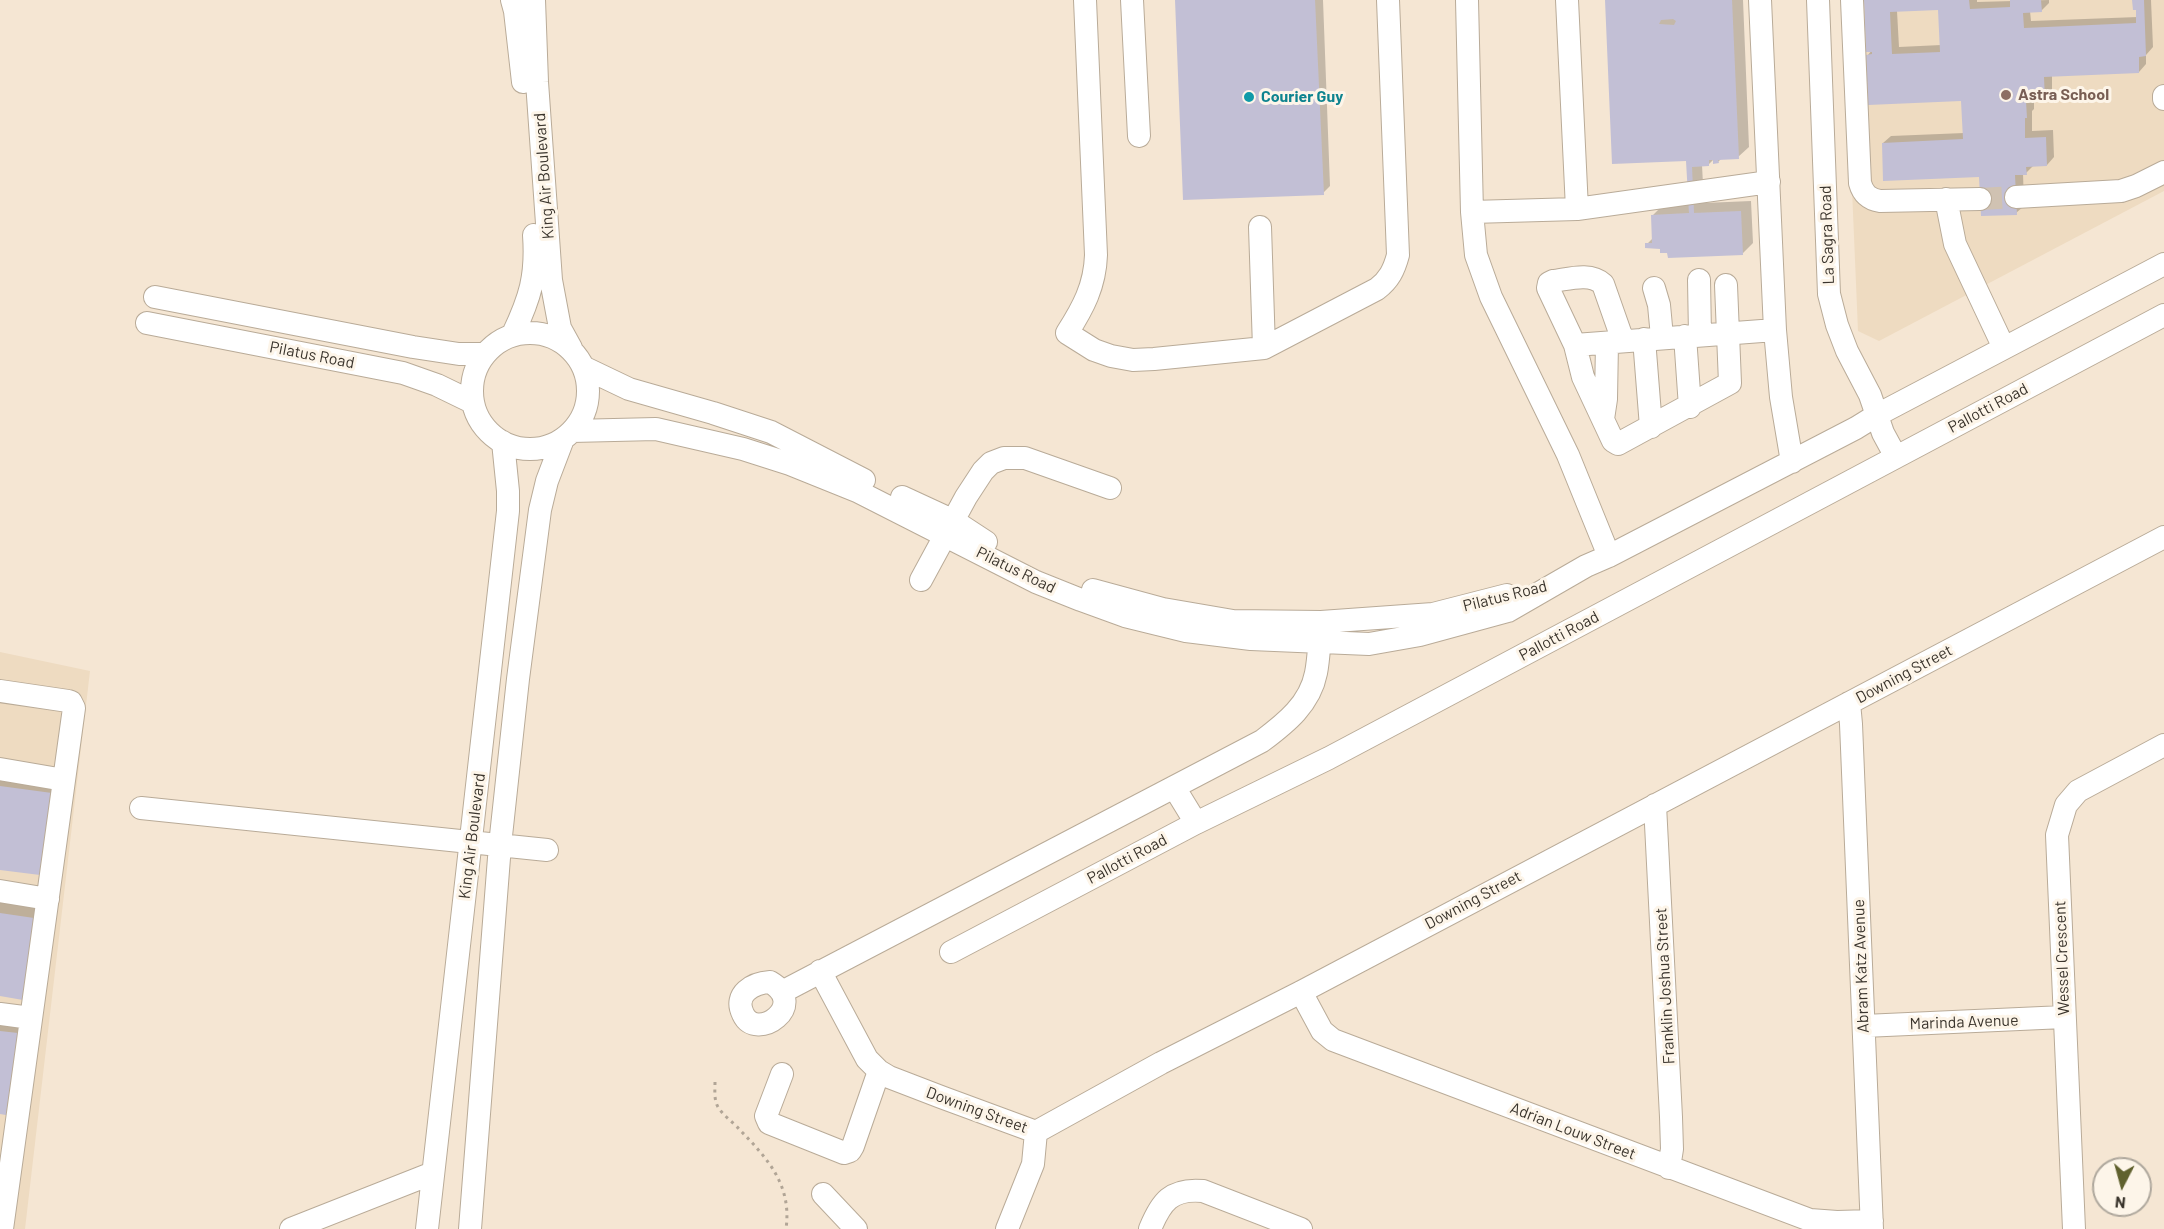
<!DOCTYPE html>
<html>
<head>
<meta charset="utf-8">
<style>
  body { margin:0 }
  #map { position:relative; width:2164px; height:1229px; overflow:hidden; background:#f5e6d3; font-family:Barlow,sans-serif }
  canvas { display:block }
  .north { position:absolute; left:2092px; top:1157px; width:60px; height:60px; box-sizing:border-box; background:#fdf5e9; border:2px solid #afa89d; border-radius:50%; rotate:186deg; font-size:16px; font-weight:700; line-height:24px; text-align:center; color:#3a342c }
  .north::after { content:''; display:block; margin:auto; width:21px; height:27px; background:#60612e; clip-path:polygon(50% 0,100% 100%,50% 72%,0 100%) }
</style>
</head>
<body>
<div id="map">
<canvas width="2164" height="1229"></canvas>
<div class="north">N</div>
</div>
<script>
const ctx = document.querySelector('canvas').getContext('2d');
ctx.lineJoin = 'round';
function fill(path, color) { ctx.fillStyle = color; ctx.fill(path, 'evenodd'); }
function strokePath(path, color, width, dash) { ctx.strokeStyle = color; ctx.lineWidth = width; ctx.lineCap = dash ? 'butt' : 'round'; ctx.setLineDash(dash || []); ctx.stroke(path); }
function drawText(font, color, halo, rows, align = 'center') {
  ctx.font = font + ' Barlow,sans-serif'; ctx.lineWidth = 6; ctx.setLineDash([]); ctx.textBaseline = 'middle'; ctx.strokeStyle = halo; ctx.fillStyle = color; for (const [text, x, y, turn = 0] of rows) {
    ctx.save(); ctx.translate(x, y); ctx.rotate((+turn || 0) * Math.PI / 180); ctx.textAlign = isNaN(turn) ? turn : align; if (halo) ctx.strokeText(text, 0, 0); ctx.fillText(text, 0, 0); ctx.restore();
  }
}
fill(new Path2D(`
  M1844 0H2164V191L1879 341 1858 331Z
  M0 652 90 671 25 1229H0Z`), '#eedbc1');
fill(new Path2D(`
  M1176 0H1323L1330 186 1323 193Z
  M1607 0H1743L1749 147 1738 157 1722 158 1718 162 1714 159 1708 165H1702L1704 203 1751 201 1753 243 1742 254 1669 252 1661 247 1647 244 1654 237 1653 215 1663 205 1690 204 1688 160Z
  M1865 0H1977V2L2049 0V3L2041 11H2030L2031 21 2138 17 2134 0H2151L2153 47 2146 55V64L2139 72 2052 75V92L2045 99 2034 100V109L2032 111V131L2053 130 2054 157 2047 165H2034L2026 173H2023L2024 206 2016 213 1981 176 1883 143 1891 136 1964 133 1963 100 1868 55 1872 50ZM1940 9 1941 45 1899 47 1897 11Z
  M0 775 61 783 0 868Z
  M0 902 43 908 0 995Z
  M0 1019 27 1023 16 1103 6 1114 0 1113Z`), '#0003');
fill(new Path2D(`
  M1175 0H1315L1324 195 1183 200Z
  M1605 0H1732L1739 159 1718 160 1719 163 1713 164V160H1709V166L1692 167 1694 213 1741 211 1743 255 1668 258 1667 253H1660V249L1645 248V243H1652L1651 215 1689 213 1686 161 1612 164ZM1673 19 1676 21 1674 25 1659 24 1661 20Z
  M1864 0H1969L1970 9 2010 7V0H2041L2042 12 2023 13 2024 28 2136 23V10H2133L2132 0H2144L2146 56 2139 57V73L2044 77 2045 101H2026L2027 118H2025V138L2046 137 2047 166 2026 167 2027 175H2015L2017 215 1981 216 1979 177 1883 181 1882 143 1963 139 1961 101 1868 105 1866 55 1872 54V52H1866ZM1938 10 1940 52 1892 54 1890 12Z
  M0 786 52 793 40 875 0 870Z
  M0 913 34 918 23 1000 0 996Z
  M0 1031 18 1033 6 1115 0 1114Z`), '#c2bfd5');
strokePath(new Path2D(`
  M1980 199 2016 197`), '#d0c2b2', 22, [22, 11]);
const minor = new Path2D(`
  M512 0 515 11 523 82
  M534 0 537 82 551 280 560 328 571 348
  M1085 0 1096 255C1095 286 1083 308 1067 333L1094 350 1111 356 1133 360 1154 359 1264 348 1377 289C1389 280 1394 270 1398 255L1388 0
  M1132 0 1139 136
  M1467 0 1472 212 1476 255 1491 297 1568 455 1609 556
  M1567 0 1577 209
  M1760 0 1775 330 1781 397 1792 462
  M1818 0 1829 294 1837 325 1847 351 1870 395 1883 433 1896 457
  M1852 0 1860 183C1863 194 1869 199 1880 201L1980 199
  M2164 96V99
  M2016 197 2121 191 2136 186 2164 172
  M1946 199 1955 244 2004 348
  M1472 212 1577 209 1769 182
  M1260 227 1264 348
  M1699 280 1700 335
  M1654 288 1659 305 1662 337
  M155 297 413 347 459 354H484
  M147 323 403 373 437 385 472 402
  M472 391a58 58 0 1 1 116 0a58 58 0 1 1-116 0Z
  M513 334C530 298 537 276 534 235
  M1685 336 1690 407
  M1644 339 1651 427
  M1623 341 1603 284C1590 272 1569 279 1553 281L1549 283 1548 288 1575 345 1583 377 1613 441 1618 444 1730 383 1726 285
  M1575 345 1775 330
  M583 367 629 389 713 413 771 432 864 480
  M1603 419 1606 399 1607 343
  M572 431 656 429 743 449 790 464 857 491 1036 582 1081 600 1125 616 1186 631 1251 639 1369 644 1420 635 1508 611 1586 566 1609 556 1856 428 1877 415 2164 264
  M902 497 954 521 986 542
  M921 580 966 497 983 471 991 463 1004 458H1025L1110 488
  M1093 590 1163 609 1233 621 1321 622 1433 614 1507 595
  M0 691 68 701 71 702 74 708 2 1229
  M1849 703 1851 724 1872 1229
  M0 769 64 780
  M1174 787 1196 823
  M1655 805 1671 1117 1672 1149 1669 1168
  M141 808 547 850
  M0 891 48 899
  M951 952 1196 823 1329 758 2164 315
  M820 971 867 1059 879 1071 889 1077 941 1097 1036 1132 1161 1063 1301 992 2164 537
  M770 982C810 1005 756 1043 743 1014 733 994 753 983 770 982Z
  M782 992 1262 741C1286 723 1310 704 1316 673 1319 658 1319 642 1321 627
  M1301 992 1322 1031 1333 1040 1810 1220 1837 1222 1872 1221
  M0 1014 31 1018
  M1864 1026 2064 1017
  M782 1074 766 1116 769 1123 844 1153 850 1151 853 1146 879 1071
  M823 1194 856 1229
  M291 1229 433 1173
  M427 1229 508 511V491L503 442
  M470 1229 500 845 518 679 540 510 547 481 563 439
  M1007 1229 1033 1164 1036 1132
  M1150 1229C1161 1202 1171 1188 1203 1191L1301 1229
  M2074 1229 2057 835 2066 805 2078 791 2164 745`);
strokePath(minor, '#b9ab98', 24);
strokePath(new Path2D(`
  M715 1082C715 1090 714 1098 717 1105 721 1114 733 1122 739 1129 768 1159 792 1185 786 1229`), '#b1a596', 3, [3, 4.5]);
strokePath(minor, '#fff', 22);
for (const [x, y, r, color] of [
  [2006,95,6,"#8d6e63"],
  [1249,97,6,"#0f9aa8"]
]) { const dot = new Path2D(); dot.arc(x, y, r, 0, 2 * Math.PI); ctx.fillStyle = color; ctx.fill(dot); strokePath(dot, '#fdf5e9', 2); }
drawText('bold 16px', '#785e54', '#fdf5e9', [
  ["Astra School",2018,95]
], 'left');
drawText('bold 16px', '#0d838f', '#fdf5e9', [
  ["Courier Guy",1261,97]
], 'left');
drawText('16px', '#3a342c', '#fdf5e9', [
  ["King Air Boulevard",544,176,-94],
  ["La Sagra Road",1827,235,-92],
  ["Pilatus Road",312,355,11],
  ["Pallotti Road",1988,408,-28],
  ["Pilatus Road",1016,570,26],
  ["Pilatus Road",1505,596,-14],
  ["Pallotti Road",1559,636,-28],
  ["Downing Street",1904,674,-28],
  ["King Air Boulevard",472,836,-83],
  ["Pallotti Road",1127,859,-28],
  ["Downing Street",1473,900,-28],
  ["Wessel Crescent",2062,958,-92],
  ["Abram Katz Avenue",1861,966,-92],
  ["Franklin Joshua Street",1665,986,-93],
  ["Marinda Avenue",1964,1022,-2],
  ["Downing Street",977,1110,20],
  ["Adrian Louw Street",1573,1131,21]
]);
</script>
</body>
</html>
